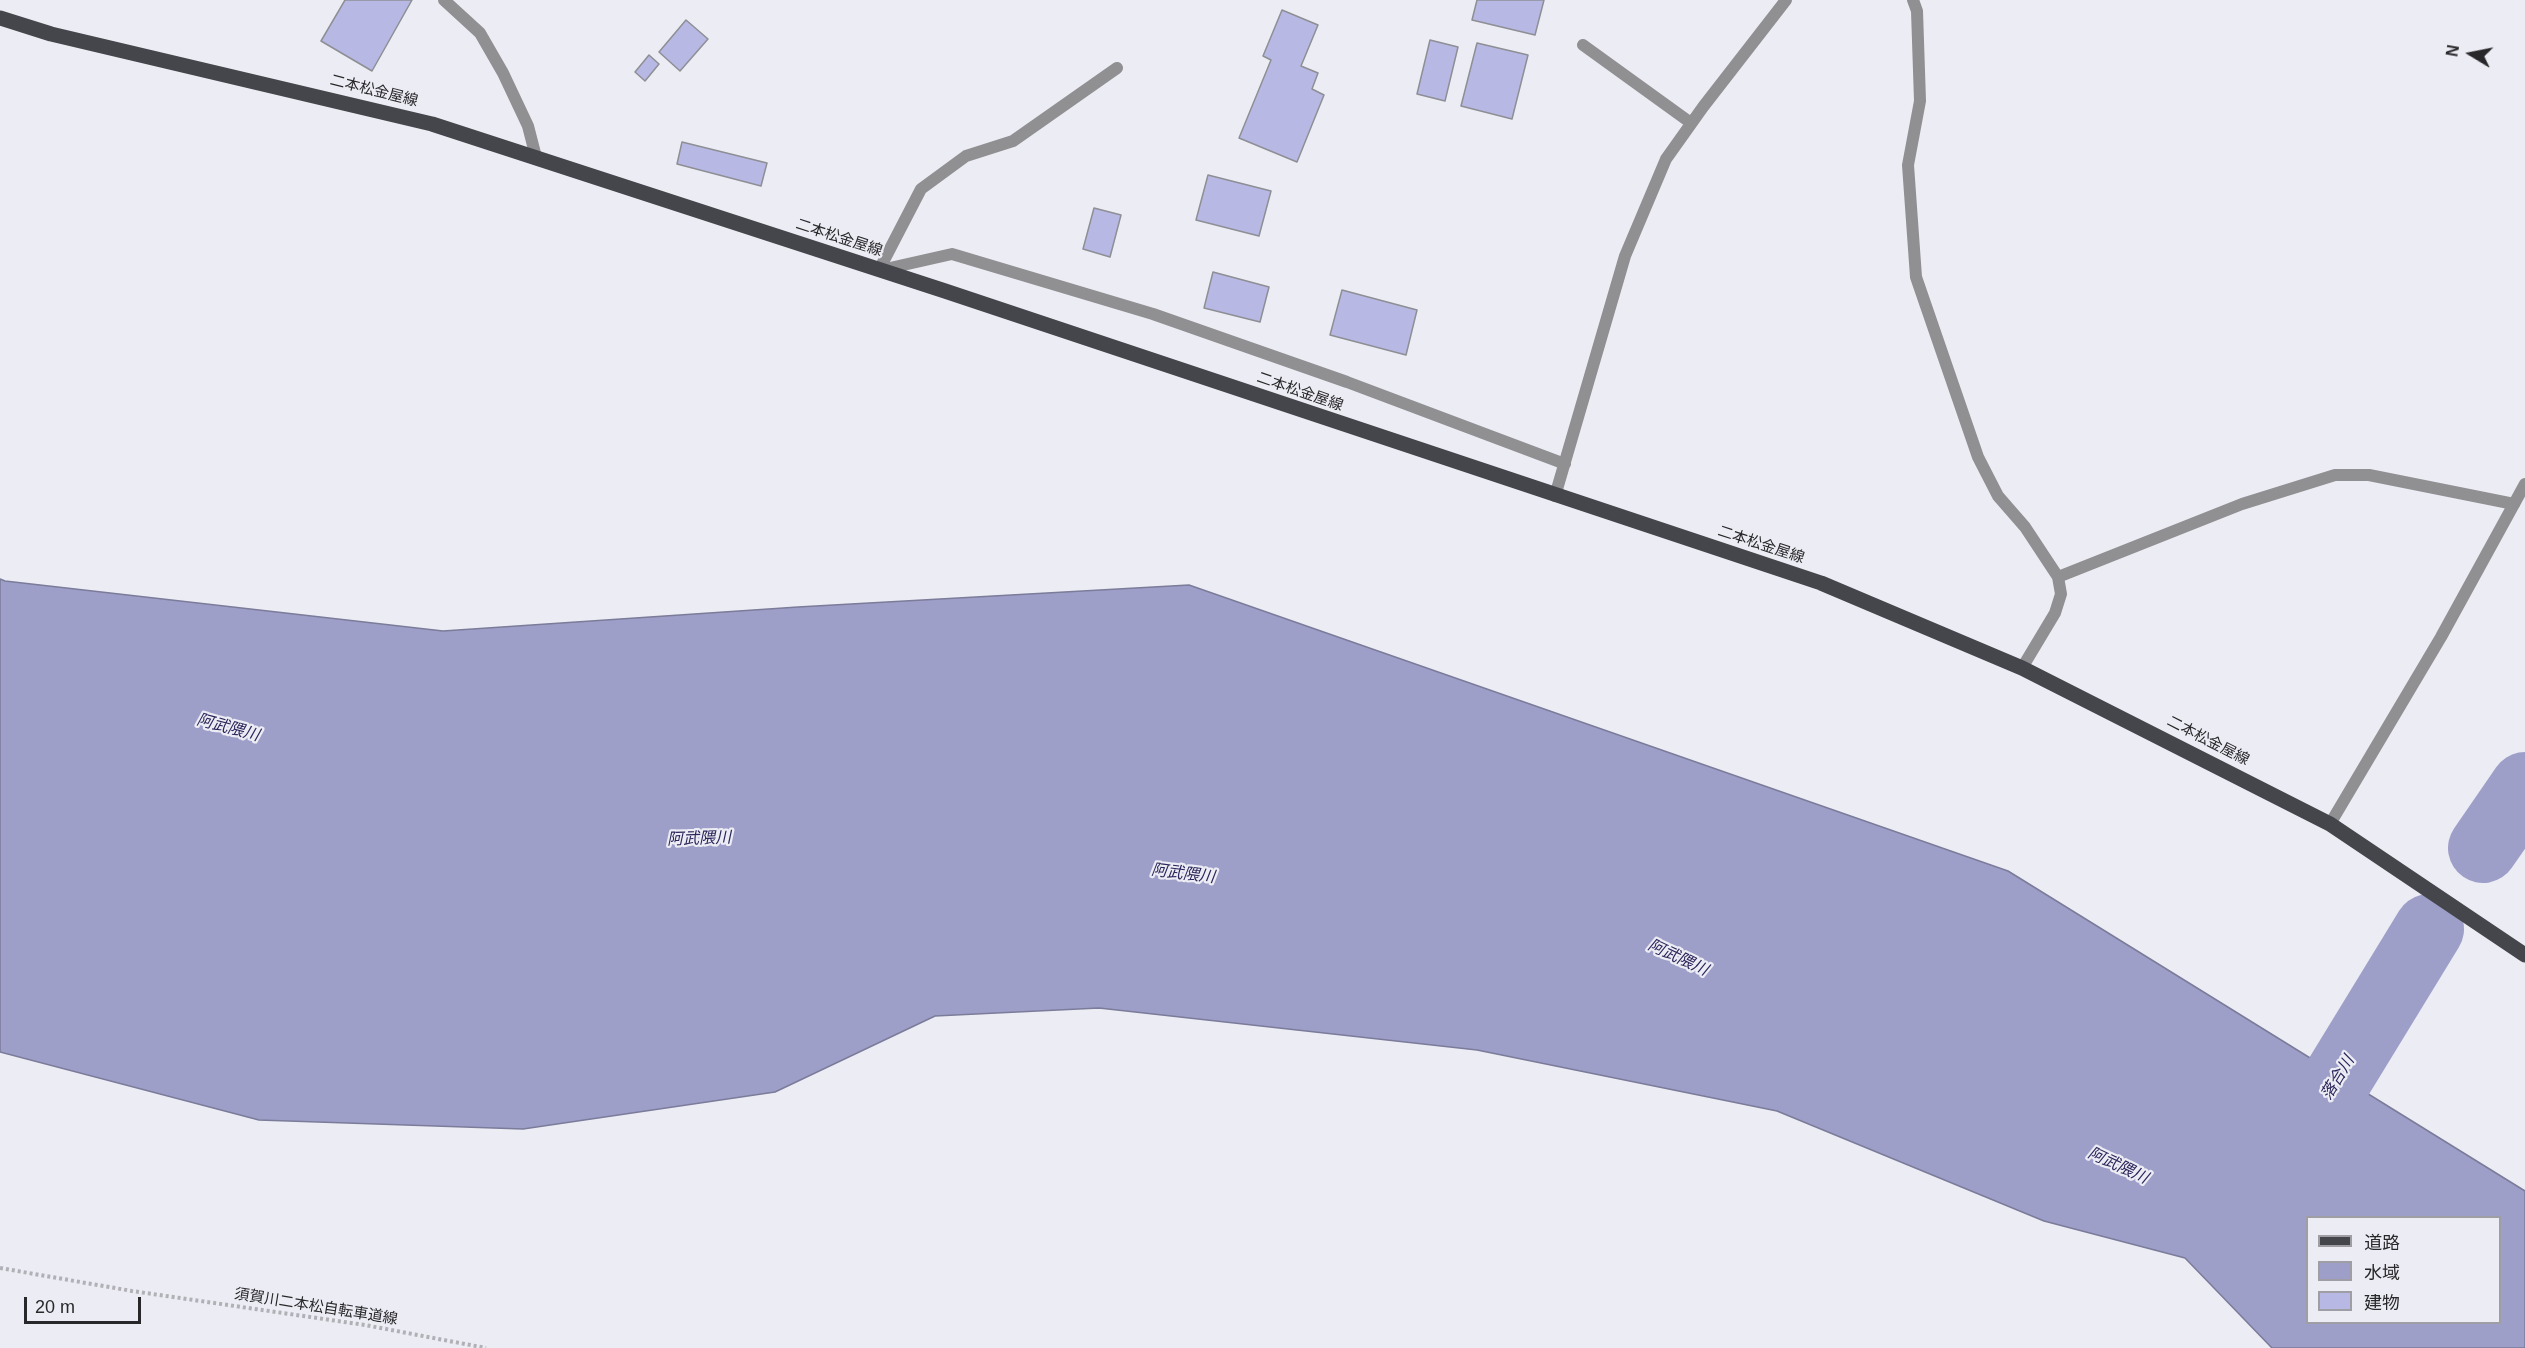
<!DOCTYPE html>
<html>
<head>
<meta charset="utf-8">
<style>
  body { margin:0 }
  #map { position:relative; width:2525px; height:1348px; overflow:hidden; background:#ececf4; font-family:Helvetica,"Noto Sans JP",sans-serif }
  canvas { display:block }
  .legend { position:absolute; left:2306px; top:1216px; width:195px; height:108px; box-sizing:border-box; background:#ececf4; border:2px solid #9e9ea4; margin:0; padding:8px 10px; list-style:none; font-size:18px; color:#28282b }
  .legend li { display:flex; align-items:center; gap:12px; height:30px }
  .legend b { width:30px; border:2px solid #9e9ea4 }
  .north { position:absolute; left:2441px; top:24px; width:60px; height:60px; -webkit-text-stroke:4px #ececf4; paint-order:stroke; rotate:280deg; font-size:16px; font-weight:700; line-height:24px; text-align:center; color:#28282b }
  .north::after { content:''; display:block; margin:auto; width:21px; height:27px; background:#28282b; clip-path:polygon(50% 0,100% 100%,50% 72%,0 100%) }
  .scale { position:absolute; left:24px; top:1297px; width:117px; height:27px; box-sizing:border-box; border:3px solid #28282b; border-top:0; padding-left:8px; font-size:18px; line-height:21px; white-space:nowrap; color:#28282b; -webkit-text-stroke:4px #ececf4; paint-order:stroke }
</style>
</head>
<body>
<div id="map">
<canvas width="2525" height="1348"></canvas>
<ul class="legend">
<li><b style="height:8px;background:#45464b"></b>道路</li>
<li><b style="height:16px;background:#9e9fc9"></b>水域</li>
<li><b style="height:16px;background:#b7b9e4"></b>建物</li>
</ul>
<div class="north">N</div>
<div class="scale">20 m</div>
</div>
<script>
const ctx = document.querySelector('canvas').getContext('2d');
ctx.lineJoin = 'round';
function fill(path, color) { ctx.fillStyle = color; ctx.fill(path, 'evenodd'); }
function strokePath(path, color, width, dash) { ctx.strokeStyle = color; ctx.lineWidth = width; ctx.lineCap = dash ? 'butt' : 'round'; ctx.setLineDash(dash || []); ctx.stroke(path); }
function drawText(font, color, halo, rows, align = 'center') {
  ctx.font = font + ' Helvetica,"Noto Sans JP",sans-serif'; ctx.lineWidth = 4.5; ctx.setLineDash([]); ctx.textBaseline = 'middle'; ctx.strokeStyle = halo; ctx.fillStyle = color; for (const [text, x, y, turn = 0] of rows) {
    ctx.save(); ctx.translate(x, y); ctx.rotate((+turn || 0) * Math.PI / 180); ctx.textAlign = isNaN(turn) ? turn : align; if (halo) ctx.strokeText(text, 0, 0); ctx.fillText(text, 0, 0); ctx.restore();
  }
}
const water = new Path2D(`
  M0 579 5 581 443 631 798 607 1189 585 2008 871 2525 1191V1348H2272L2185 1258 2044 1221 1777 1111 1477 1050 1099 1008 935 1016 775 1092 523 1129 259 1120 0 1052ZM2308 1218H2500V1322H2308Z`);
fill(water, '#9e9fc9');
strokePath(water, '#7b7b9a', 1.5);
strokePath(new Path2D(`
  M2483 848 2525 787
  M2289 1158 2429 929`), '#9e9fc9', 70);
const building = new Path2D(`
  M345 0H412L372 71 321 41Z
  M1477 0H1544L1535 35 1472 20Z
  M1282 10 1318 25 1301 66 1318 73 1312 89 1324 95 1297 162 1239 138 1271 60 1263 56Z
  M686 20 708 39 680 71 659 52Z
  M1430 40 1458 47 1445 101 1417 94Z
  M1477 43 1528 55 1512 119 1461 106Z
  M649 55 659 64 645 81 635 72Z
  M682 142 767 163 761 186 677 164Z
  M1208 175 1271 191 1259 236 1196 220Z
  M1094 208 1121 215 1110 257 1083 249Z
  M1213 272 1269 287 1260 322 1204 308Z
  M1342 290 1417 310 1406 355 1330 335Z`);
fill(building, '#b7b9e4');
strokePath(building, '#8e8e95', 1.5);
strokePath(new Path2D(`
  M0 1268 132 1291 365 1325 486 1348`), '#b0b0b6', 4, [3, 3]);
strokePath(new Path2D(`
  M1583 45 1691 123
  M879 270 921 189 966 156 1013 141 1117 68`), '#909093', 12);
strokePath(new Path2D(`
  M444 0 480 33 503 73 528 126 536 157
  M1913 0 1917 11 1920 101 1908 165 1916 277 1978 457 1998 496 2025 527 2058 577 2061 594 2055 613 2022 668
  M881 270 952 254 1153 314 1347 382 1565 464
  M1555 496 1625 256 1666 159 1703 107 1786 0
  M2058 577 2242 504 2335 475H2369L2514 504`), '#909093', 12);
strokePath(new Path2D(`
  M2330 824 2441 637 2525 484`), '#909093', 12);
strokePath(new Path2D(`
  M0 18 51 34 432 124 945 291 1821 583 2022 668 2330 824 2525 955`), '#45464b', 15);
drawText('15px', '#28282b', '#ececf4', [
  ["二本松金屋線",374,91,14],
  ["二本松金屋線",839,238,18],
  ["二本松金屋線",1300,392,19],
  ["二本松金屋線",1761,545,18],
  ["二本松金屋線",2208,741,27],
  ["須賀川二本松自転車道線",316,1307,9]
]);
drawText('italic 16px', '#2a255a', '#ececf4', [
  ["阿武隈川",228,728,15],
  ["阿武隈川",699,839,-2],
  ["阿武隈川",1183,874,7],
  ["阿武隈川",1678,958,25],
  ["落合川",2338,1078,-59],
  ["阿武隈川",2118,1166,25]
]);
</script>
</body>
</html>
